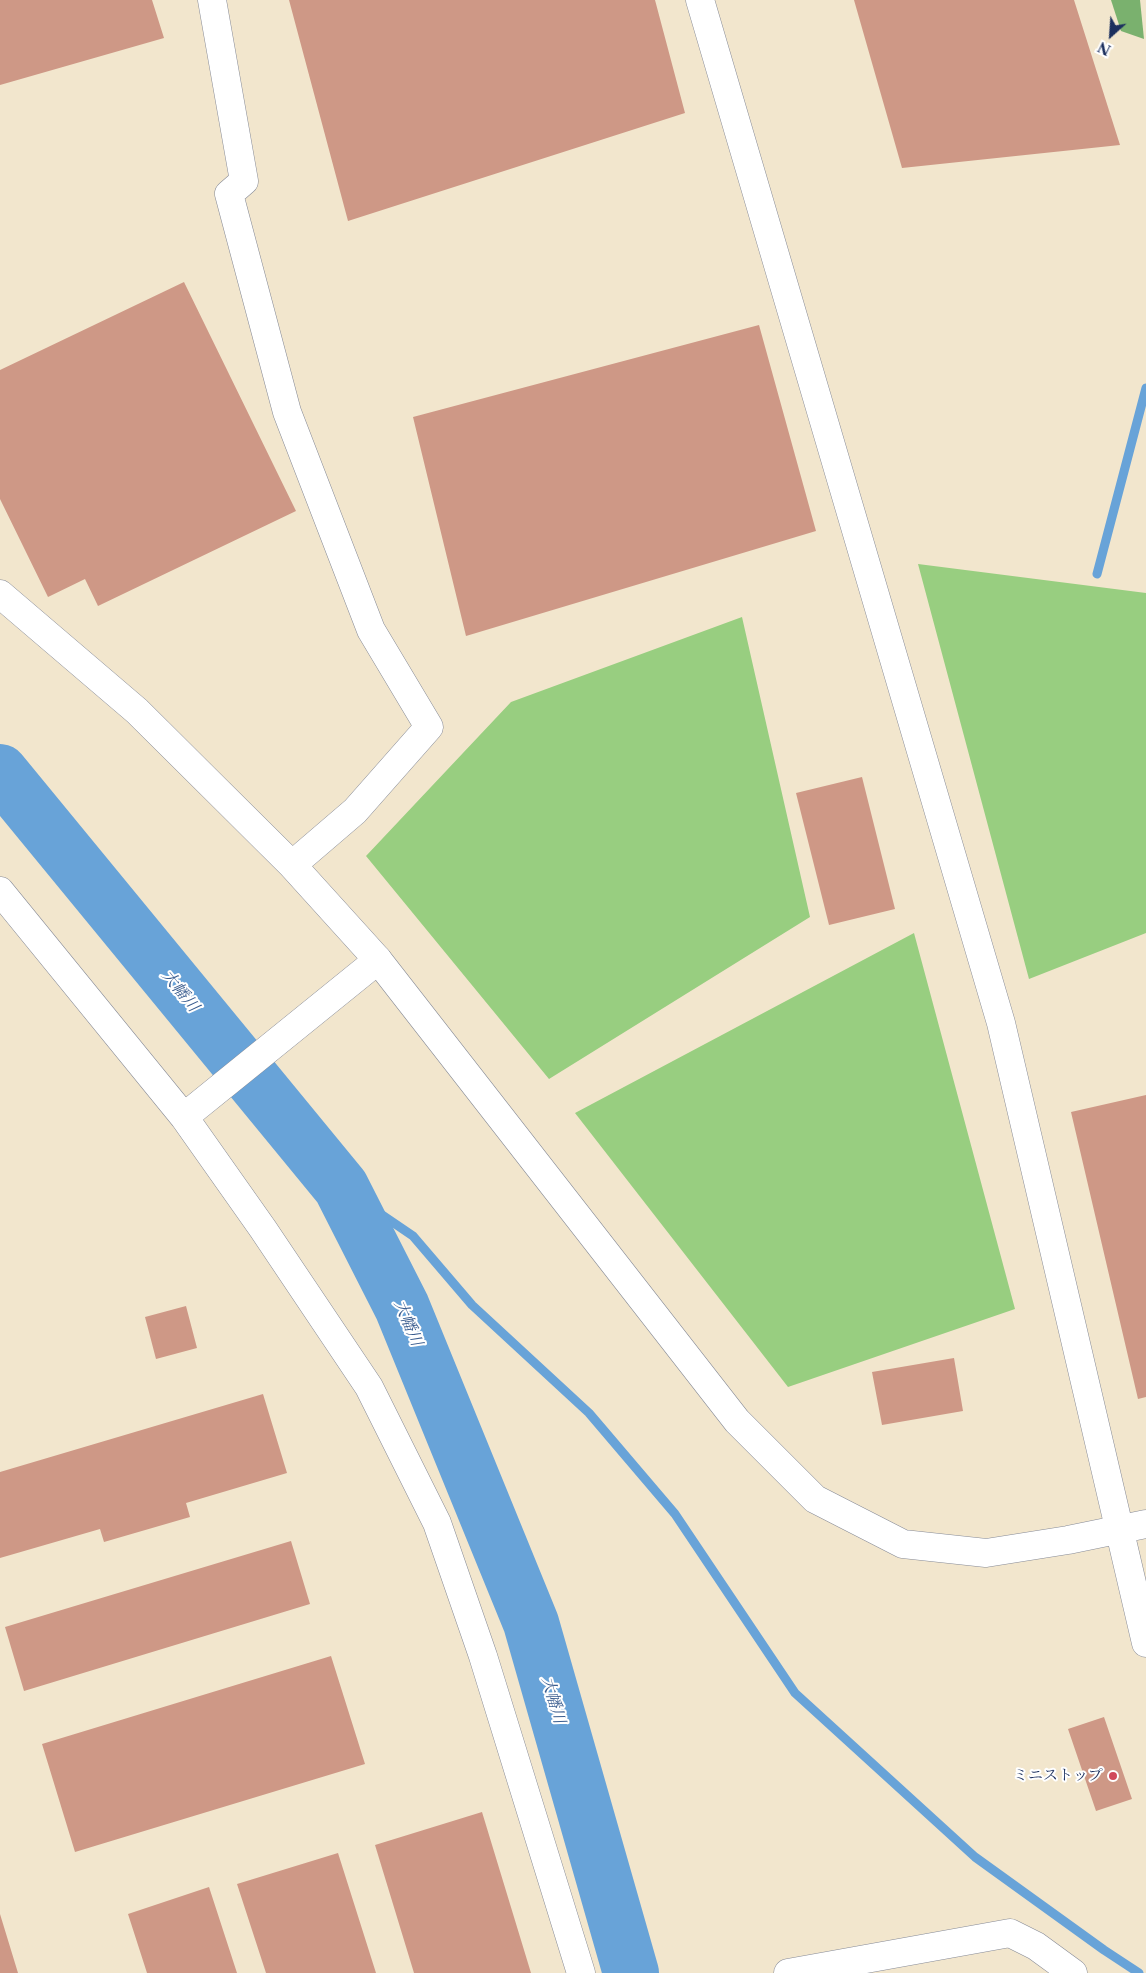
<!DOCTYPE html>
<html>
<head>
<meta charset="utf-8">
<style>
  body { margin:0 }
  #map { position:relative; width:1146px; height:1973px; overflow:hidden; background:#f2e6cd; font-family:"Libre Caslon Text",serif }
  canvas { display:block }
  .north { position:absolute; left:1086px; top:10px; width:50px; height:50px; -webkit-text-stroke:4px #fff; paint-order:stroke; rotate:206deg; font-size:14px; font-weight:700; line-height:20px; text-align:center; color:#1b2f5e }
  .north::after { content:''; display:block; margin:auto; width:18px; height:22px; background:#1b2f5e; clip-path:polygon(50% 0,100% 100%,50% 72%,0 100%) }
</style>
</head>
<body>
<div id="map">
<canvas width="1146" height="1973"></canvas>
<div class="north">N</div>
</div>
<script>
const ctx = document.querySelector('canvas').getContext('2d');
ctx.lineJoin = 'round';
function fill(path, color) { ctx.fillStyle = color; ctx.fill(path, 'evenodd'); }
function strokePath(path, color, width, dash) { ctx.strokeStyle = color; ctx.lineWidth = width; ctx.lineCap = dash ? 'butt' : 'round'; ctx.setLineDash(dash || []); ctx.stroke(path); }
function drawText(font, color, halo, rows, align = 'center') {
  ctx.font = font + ' "Libre Caslon Text","Noto Serif JP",serif'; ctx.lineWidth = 4; ctx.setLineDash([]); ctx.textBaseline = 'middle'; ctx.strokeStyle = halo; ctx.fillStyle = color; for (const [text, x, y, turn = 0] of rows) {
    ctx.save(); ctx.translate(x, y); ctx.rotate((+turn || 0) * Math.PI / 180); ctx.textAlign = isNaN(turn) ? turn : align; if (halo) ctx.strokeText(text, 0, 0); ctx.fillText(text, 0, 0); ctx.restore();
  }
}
fill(new Path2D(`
  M918 564 1146 593V933L1029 979Z
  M742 617 810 917 549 1079 366 856 511 702Z
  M914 933 1015 1309 788 1387 575 1113Z`), '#98ce80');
fill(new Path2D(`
  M1111 0H1140L1144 39 1121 31Z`), '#7ab16e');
strokePath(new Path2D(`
  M1097 574 1146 388
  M341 1187 413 1236 472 1305 589 1413 675 1514 795 1693 975 1857 1104 1950 1139 1973`), '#68a3d8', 9);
strokePath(new Path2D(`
  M0 772 341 1187 402 1307 531 1623 631 1973`), '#68a3d8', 56);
fill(new Path2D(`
  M0 0H152L164 38 0 85Z
  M289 0H655L685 113 348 221Z
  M854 0H1074L1120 145 902 168Z
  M184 282 296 511 98 606 85 579 48 597 0 499V370Z
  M759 325 816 531 466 636 413 417Z
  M862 777 895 909 829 925 796 793Z
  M1146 1095V1397L1138 1399 1071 1112Z
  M186 1306 197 1348 156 1359 145 1317Z
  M954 1358 963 1411 882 1425 872 1372Z
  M263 1394 287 1473 186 1503 190 1517 104 1542 100 1529 0 1558V1472Z
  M291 1541 310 1604 24 1691 5 1627Z
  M331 1656 365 1764 75 1852 42 1744Z
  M1104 1717 1132 1799 1096 1811 1068 1729Z
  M482 1812 531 1973H414L375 1845Z
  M338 1853 376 1973H266L237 1884Z
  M209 1887 237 1973H147L128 1914Z
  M0 1914 18 1973H0Z`), '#ce9886');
const minor = new Path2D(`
  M212 0 244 181 229 194 287 412 371 630 429 727 355 811 292 865
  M0 594 137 711 292 865 378 960 737 1421 815 1499 903 1544 986 1553 1068 1540 1146 1524
  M788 1973 1010 1933 1036 1946 1073 1973`);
const tertiary = new Path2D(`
  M700 0 1001 1023 1146 1643
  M0 891 184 1117 263 1229 369 1387 437 1523 483 1656 581 1973
  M184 1117 378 960`);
strokePath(minor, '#868a96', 29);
strokePath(tertiary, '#868a96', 29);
strokePath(minor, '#fff', 28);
strokePath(tertiary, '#fff', 28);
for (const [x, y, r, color] of [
  [1113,1776,5,"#d1495b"]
]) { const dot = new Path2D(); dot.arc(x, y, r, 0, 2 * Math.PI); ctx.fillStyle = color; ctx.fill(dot); strokePath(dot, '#fff', 2); }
drawText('15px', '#1b2f5e', '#fff', [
  ["ミニストップ",1103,1776]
], 'right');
drawText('italic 16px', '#3a5d8f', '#fff', [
  ["大幡川",180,991,51],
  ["大幡川",408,1323,67],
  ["大幡川",553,1700,74]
]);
</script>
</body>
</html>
